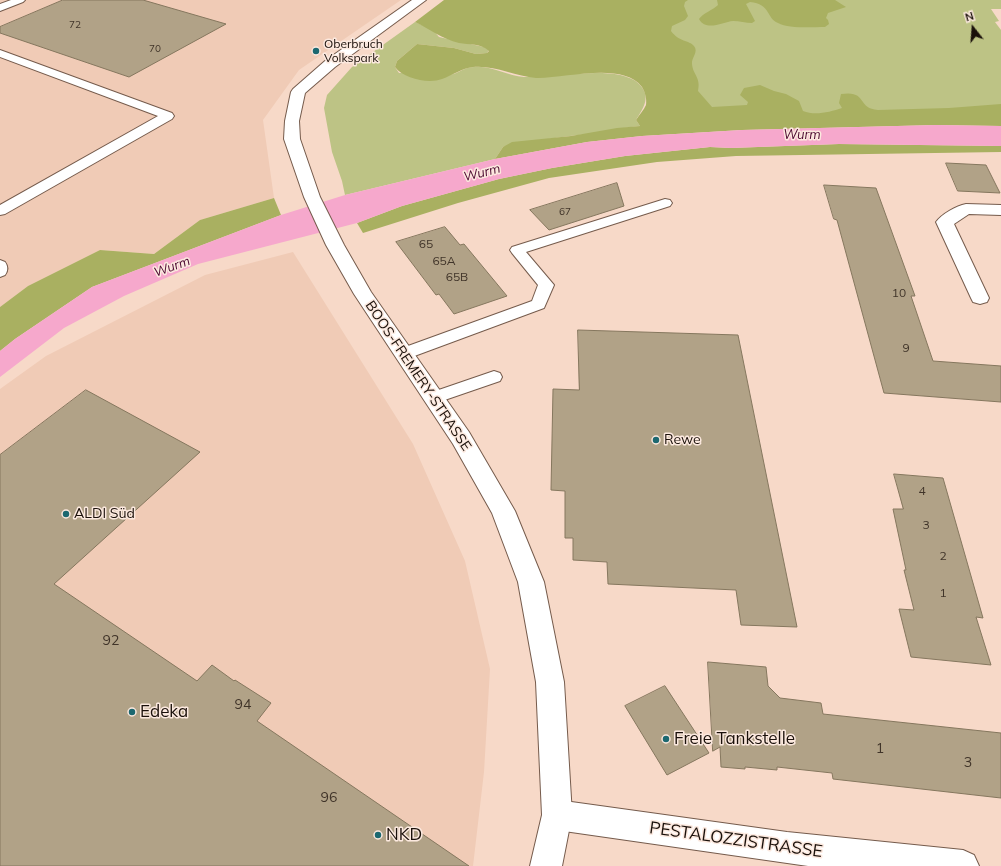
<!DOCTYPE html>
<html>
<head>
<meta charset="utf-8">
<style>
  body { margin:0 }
  #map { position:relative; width:1001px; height:866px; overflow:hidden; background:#f7d9c8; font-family:Mulish,sans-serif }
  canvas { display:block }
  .north { position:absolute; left:953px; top:8px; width:40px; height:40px; -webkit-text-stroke:3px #fce9df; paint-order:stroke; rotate:343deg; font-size:11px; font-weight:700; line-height:16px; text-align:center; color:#1a100a }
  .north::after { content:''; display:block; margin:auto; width:14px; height:18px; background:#1a100a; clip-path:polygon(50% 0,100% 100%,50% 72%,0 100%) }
</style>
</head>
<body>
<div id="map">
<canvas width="1001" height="866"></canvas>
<div class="north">N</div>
</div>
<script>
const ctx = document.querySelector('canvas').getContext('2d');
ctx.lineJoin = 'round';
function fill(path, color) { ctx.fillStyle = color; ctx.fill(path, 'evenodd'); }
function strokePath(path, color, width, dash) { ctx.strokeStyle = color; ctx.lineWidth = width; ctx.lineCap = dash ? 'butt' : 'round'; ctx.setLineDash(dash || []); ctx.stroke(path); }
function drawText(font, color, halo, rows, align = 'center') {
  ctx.font = font + ' Mulish,sans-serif'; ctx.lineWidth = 3; ctx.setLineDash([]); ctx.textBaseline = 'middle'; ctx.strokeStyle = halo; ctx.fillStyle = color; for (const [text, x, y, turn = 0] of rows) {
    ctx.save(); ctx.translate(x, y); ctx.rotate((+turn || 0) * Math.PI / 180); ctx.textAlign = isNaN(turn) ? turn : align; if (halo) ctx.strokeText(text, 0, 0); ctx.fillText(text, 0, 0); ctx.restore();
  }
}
fill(new Path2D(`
  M0 0H401L299 70 263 120 274 198 200 220 154 254 100 250 28 286 0 307Z
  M293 252 413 444 465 561 490 669 484 772 473 866H0V389L46 356 205 275Z`), '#f0cbb6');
fill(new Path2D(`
  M651 0H1001V9H991L999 21 995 22 1001 30V116L656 125Z
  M415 22 433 30 439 37 484 47 489 50 487 53 476 54 454 48 417 44 397 61 395 67 399 73C410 73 446 76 454 74 461 71 466 67 474 67 491 65 507 76 524 77 552 78 617 64 638 83 652 96 644 107 636 120L640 126C617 128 594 134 570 136 547 139 525 142 503 147L495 159 345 195 342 181 332 152 324 108 327 95 352 67Z`), '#bdc385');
fill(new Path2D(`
  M444 0H688L685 2 684 6 688 16 685 20 672 26 671 31C679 42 689 40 694 46 699 52 691 58 692 64 693 75 701 77 698 91L712 107 747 105 748 102 740 95 744 88 760 85 774 91 786 94 799 101 803 111C815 116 830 112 842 108L839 103 841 94C868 90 856 108 878 110L949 108 1001 104V126L936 125 742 130 642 136 587 142 495 159 503 147 512 142 571 136 617 128 640 126 636 120C639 115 644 110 646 105 647 99 645 92 642 87 622 61 564 79 536 78 515 76 494 65 473 67 462 68 453 75 442 79 429 84 404 79 395 67L397 61 417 44 454 48 476 54 487 53 489 51C481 43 469 45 459 43 442 39 430 29 415 22Z
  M717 0H835L846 7 828 13 826 18 828 20 829 24 825 27C813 27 789 29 778 23 766 18 771 4 750 2L746 4 755 21 752 23C746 23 739 21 733 21 723 22 706 32 699 19 703 13 713 10 718 5Z
  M839 144 1001 146V152L736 156 657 162 549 178 458 203 363 233 357 223 402 206 499 179 552 168 625 156 710 147 731 148Z
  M274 198 281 215 92 287 15 339 0 351V307L28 286 100 250 154 254 200 220Z`), '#a9b061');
fill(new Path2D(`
  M936 125 1001 126V146L839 144 731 148 710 147 625 156 552 168 499 179 402 206 357 223 198 264 124 296 64 328 0 377V351L15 339 92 287 281 215 345 195 495 159 587 142 642 136 742 130Z`), '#f6a8cc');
const building = new Path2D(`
  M63 0H143L226 24 129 77 0 33V27Z
  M946 163 986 165 1000 193 958 191Z
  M617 183 624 206 549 230 530 210Z
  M824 185 876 188 915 296H911L933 361 1001 366V402L884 393 837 220 834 219Z
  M445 227 460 245 464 244 507 296 454 314 439 294 436 295 396 242Z
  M578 330 738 335 797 627 741 625 736 590 608 584 607 562 573 560V538H565V491L551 490 553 389 579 390Z
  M86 390 200 452 54 584 197 681 212 665 234 681 235 680 271 703 257 721 469 866H0V455Z
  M894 474 943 478 983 618 976 617 991 665 911 657 899 609 914 610 904 570H906L893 509H903Z
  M708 662 766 667 768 686 780 698 821 703 823 714 1001 733V798L833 779 832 773 777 767V770L745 767V769L721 767 720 747 713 751Z
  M665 686 709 753 667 775 625 706Z`);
fill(building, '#b1a287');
strokePath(building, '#85775e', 1);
const lane = new Path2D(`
  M11 0H25L23 2 0 11V4Z
  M0 50 172 113 174 116 172 119 5 214 0 215V205L158 116 0 57Z
  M665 199 670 200 672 203 670 206 526 252 554 285 544 308 409 358 403 360 397 358 395 354 397 350 532 301 538 285 512 253 510 250 512 247Z
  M0 260 5 262C8 266 8 271 5 275L0 277Z
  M494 371 500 373 502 377 500 381 433 404 427 402 424 398 427 394Z`);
const street = new Path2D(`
  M966 204 1001 205V215L969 214 954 224 989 298 987 302 980 304 973 302 971 298 936 222C942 214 956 206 966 204Z
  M557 800 787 832 963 850 974 855 979 866H808L557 830 546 826 542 815 546 804Z`);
const secondary = new Path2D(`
  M412 0H426L335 67 305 93 299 121 300 139 320 197 344 245 371 292 469 432 515 511 544 582 564 682 572 815 562 866H530L542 815 536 682 518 582 492 513 453 444 354 294 326 245 304 197 284 139 285 121 291 92 293 89 325 61Z`);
strokePath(lane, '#755b4c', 2);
strokePath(street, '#755b4c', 2);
strokePath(secondary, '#755b4c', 2);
fill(lane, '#fff');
fill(street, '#fff');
fill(secondary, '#fff');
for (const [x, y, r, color] of [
  [316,51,4,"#1c6870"],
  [656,440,4,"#1c6870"],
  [66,514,4,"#1c6870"],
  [132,712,4,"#1c6870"],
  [666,739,4,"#1c6870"],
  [378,835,4,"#1c6870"]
]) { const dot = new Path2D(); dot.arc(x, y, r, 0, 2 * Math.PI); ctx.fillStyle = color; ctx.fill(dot); strokePath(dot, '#fce9df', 1.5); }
drawText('10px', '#403429', null, [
  ["72",75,25],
  ["70",155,49],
  ["67",565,212]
]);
drawText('12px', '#1a100a', '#fce9df', [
  ["Oberbruch",324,44],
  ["Volkspark",324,58]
], 'left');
drawText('12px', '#403429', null, [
  ["65",426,244],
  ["65A",444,261],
  ["65B",457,277],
  ["10",899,293],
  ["9",906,348],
  ["4",922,491],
  ["3",926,525],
  ["2",943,556],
  ["1",943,593]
]);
drawText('italic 13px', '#4d0931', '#fce9df', [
  ["Wurm",802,135],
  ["Wurm",482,173,-14],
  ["Wurm",172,267,-20]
]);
drawText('14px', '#1a100a', '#fce9df', [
  ["BOOS-FREMERY-STRASSE",418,376,56]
]);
drawText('14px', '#1a100a', '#fce9df', [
  ["Rewe",664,440],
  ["ALDI Süd",74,514]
], 'left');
drawText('14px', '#403429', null, [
  ["92",111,641],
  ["94",243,705],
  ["1",880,749],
  ["3",968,763],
  ["96",329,798]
]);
drawText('17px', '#1a100a', '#fce9df', [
  ["Edeka",140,712],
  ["Freie Tankstelle",674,739],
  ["NKD",386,835]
], 'left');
drawText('17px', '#1a100a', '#fce9df', [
  ["PESTALOZZISTRASSE",736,840,8]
]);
</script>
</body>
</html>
